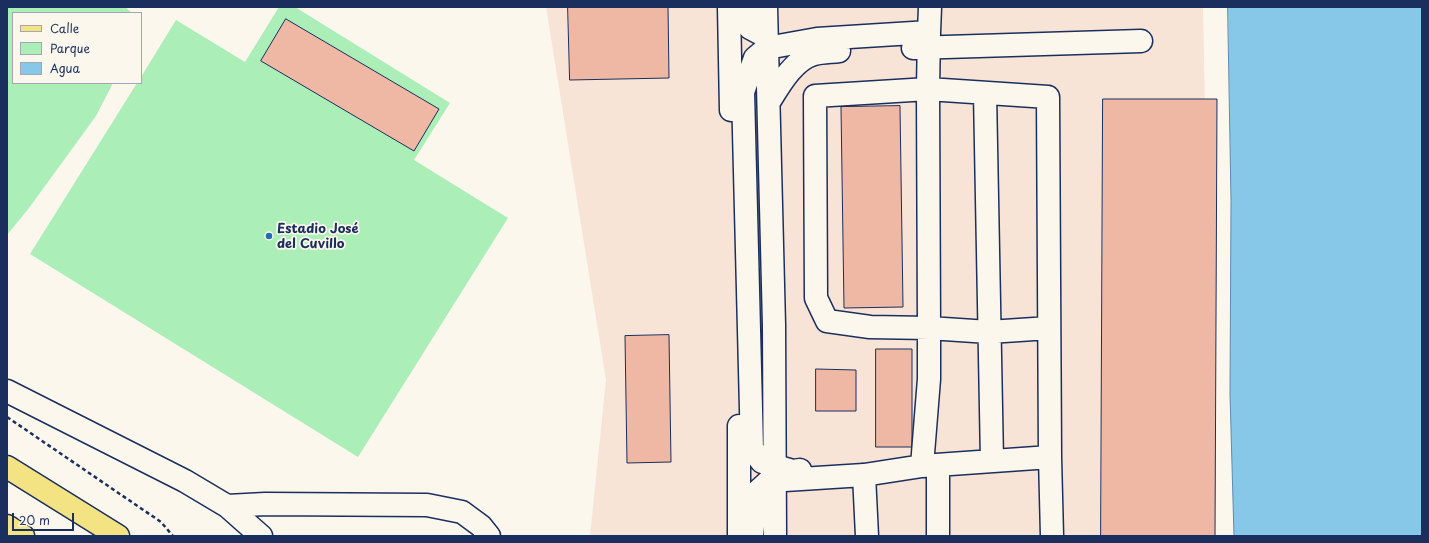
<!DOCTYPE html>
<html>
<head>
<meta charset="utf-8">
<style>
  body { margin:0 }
  #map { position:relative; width:1429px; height:543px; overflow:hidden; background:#fbf7ec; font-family:"Playpen Sans",sans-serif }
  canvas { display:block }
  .frame { position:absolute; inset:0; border:8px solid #1b2f5e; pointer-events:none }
  .legend { position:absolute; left:12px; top:12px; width:130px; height:72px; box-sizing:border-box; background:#fbf7ec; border:1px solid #a1a7b3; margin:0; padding:5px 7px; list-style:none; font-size:12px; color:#1b2f5e }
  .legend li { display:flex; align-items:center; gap:8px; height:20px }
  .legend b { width:20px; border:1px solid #a1a7b3 }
  .scale { position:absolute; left:12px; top:513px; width:62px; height:18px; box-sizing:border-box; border:2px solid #1b2f5e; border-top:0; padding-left:5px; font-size:12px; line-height:14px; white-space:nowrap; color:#1b2f5e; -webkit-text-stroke:3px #fbf7ec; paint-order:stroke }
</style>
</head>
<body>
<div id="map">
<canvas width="1429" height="543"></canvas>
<div class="frame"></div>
<ul class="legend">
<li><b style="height:5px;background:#f4e382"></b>Calle</li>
<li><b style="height:11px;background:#abeeb8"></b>Parque</li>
<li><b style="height:11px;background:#87c7e8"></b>Agua</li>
</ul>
<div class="scale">20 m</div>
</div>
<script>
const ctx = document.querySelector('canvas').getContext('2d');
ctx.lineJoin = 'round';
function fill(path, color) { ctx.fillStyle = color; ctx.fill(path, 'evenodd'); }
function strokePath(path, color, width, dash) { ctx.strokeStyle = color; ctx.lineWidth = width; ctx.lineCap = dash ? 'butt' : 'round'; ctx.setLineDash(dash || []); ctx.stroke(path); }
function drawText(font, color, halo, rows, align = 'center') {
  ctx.font = font + ' "Playpen Sans",sans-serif'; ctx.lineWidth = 3.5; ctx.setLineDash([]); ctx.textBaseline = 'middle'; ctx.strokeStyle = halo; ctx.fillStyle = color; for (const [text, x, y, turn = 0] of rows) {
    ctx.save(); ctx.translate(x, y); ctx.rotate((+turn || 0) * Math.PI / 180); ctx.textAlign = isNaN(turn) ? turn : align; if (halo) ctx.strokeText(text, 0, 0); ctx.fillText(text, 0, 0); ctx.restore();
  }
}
fill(new Path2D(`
  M546 7H1203L1213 536H590L606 380Z`), '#f7e4d6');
fill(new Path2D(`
  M7 7H125L132 13H13V83H113L96 116 29 208 7 235Z
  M279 7H295L450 103 414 160 508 218 358 457 30 254 137 83H141V77L176 20 245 62Z`), '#abeeb8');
const water = new Path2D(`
  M1228 7H1422V536H1234L1230 394 1231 201Z`);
fill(water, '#87c7e8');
strokePath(water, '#5c8ab1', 1);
const building = new Path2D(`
  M568 7H668L669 78 570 80Z
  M286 19 439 109 414 151 261 61Z
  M1103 99H1217L1215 536H1101Z
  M900 106 903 307 844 308 841 107Z
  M669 335 671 462 627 463 625 336Z
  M876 349H912V447H876Z
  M816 369 856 370V411H816Z`);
fill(building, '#efb8a4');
strokePath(building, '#1b2f5e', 1);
const minor = new Path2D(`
  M729 7 731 110
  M747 7 750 28 767 37
  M766 7 774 325 775 536
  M913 48 1141 41
  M985 93 992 461
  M769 102C779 86 794 59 814 54 822 52 831 52 839 51
  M7 391 185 481 227 506 265 504 427 505 462 512 481 526 489 536
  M739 426V536
  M1050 457 1052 536
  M938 465V536
  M922 466 929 379V328L870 327 827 321 816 298 815 96 928 89 929 328 989 332 1049 328
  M800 470 793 471 762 462 752 449 743 92 755 58 767 48 817 39 929 32 930 7
  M864 475 867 536
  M227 506 261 536
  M752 536 754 516 758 491 769 481 864 475 922 466 1050 457 1048 97 928 89 929 32`);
const major = new Path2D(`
  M7 467 118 536
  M7 526 23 536`);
strokePath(minor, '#1b2f5e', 25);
strokePath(major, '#1b2f5e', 25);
strokePath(new Path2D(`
  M7 417 161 522 173 536`), '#1b2f5e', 2.5, [4, 3]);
strokePath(minor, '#fbf7ec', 22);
strokePath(major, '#f4e382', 22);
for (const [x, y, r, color] of [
  [269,236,4,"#1f6fb2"]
]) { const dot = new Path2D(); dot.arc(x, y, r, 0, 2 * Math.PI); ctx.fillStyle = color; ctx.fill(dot); strokePath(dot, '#fbf7ec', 1.5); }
drawText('bold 13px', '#1b2f5e', '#fbf7ec', [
  ["Estadio José",277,229],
  ["del Cuvillo",277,244]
], 'left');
</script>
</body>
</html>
